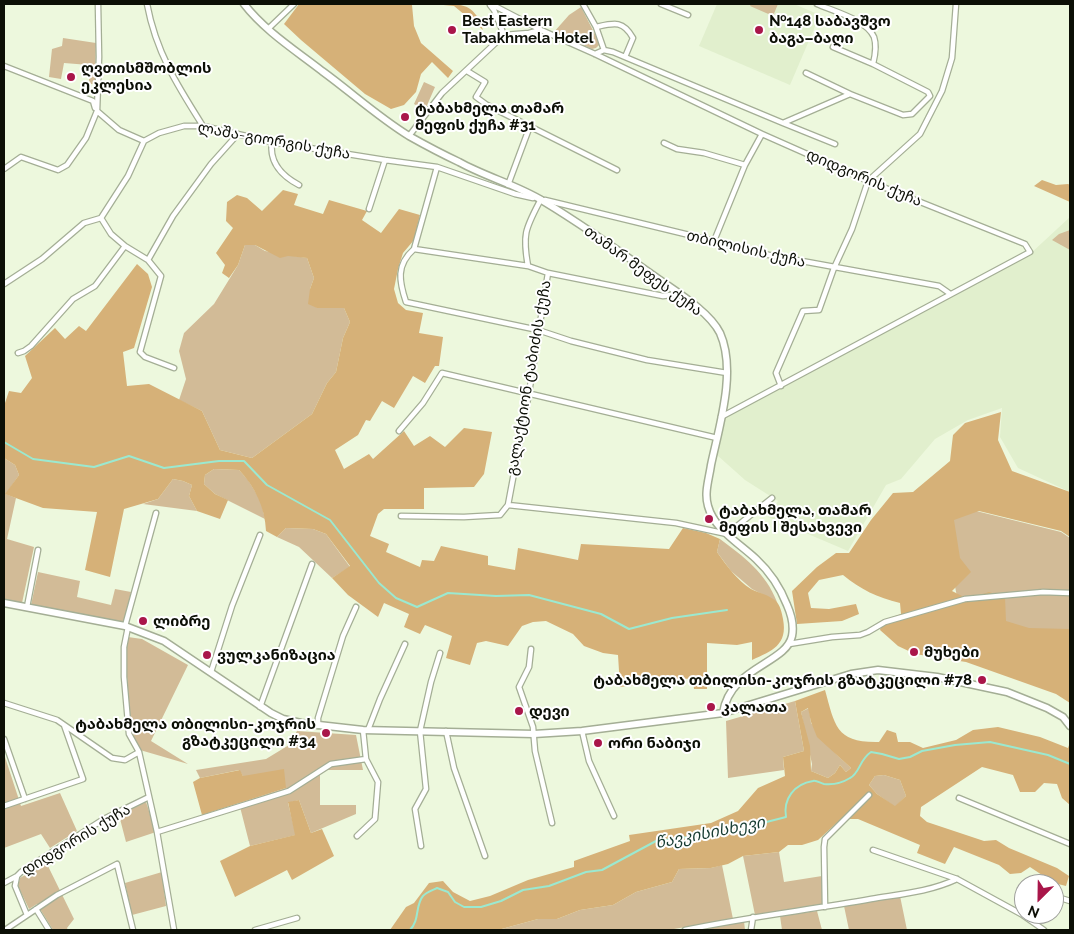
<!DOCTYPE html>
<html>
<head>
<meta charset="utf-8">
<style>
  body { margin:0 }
  #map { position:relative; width:1074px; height:934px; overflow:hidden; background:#edf8dd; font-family:Raleway,sans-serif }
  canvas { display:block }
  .frame { position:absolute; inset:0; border:5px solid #0c0f06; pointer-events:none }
  .north { position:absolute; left:1014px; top:874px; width:50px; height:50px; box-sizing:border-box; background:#fff; border:1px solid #9e9f9b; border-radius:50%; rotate:203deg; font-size:14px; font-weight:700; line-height:20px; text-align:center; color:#0c0f06 }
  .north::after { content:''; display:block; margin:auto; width:18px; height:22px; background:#a9164a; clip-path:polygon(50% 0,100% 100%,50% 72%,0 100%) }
</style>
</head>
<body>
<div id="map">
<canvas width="1074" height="934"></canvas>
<div class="frame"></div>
<div class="north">N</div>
</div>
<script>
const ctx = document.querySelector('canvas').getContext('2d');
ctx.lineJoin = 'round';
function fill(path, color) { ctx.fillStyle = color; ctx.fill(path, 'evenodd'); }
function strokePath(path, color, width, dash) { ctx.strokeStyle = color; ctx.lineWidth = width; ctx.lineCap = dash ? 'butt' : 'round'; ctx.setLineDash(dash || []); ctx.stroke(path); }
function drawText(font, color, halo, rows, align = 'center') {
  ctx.font = font + ' Raleway,"Noto Sans Georgian",sans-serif'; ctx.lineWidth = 4; ctx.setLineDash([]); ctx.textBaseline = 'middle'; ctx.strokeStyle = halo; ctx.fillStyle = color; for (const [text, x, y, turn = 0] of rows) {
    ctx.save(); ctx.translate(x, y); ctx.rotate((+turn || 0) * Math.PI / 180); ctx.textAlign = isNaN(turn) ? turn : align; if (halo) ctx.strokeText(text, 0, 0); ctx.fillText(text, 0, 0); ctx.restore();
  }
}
fill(new Path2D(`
  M717 4H794L820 15 790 85 699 46Z
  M1070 217V492L1018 468 1000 437 1002 408 968 420 935 439 901 479 886 485 848 551 768 517 778 501 745 480 717 455 725 416 1030 254Z`), '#e1efcd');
fill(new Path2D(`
  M751 4H778L773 16 750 6Z
  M581 7 600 44 596 48 592 49 554 32 569 15Z
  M63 38 96 43 95 84H89V65L64 63 61 79 49 77 52 49 62 46Z
  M424 82 435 87 425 110 414 104Z
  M1070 230V250L1052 240 1059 234Z
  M245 245H255L265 251 307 258 314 278 310 289 317 308H344L350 322 343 338 336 372 327 383 312 414 252 458 220 450 202 411 179 400 186 379 179 351 184 333 214 304 238 265Z
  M4 458 15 465 19 475 6 494 16 498 7 539 34 547 22 603 4 600Z
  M214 469 239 470 248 480 261 501 265 519 215 494 204 484 205 475Z
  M173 479 183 481 192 485 189 496 197 511 143 504 158 499Z
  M960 507 1061 532 1070 538V640L1033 638 958 602 944 529Z
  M286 528 313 529 326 534 350 567 332 578 299 547 277 537Z
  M720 539C743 556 766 573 777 602L752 589 731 571 717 552Z
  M38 572 80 581 77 597 111 605 115 589 131 592 124 624 31 605Z
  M128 637 142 639 188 665 151 741 188 764 140 750 131 733 125 648Z
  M795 701 804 751 783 757 784 770 728 778 726 721Z
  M809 708 811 723 837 755 851 768 846 772 840 765 835 773 828 778 811 771 812 764 801 712Z
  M297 731 356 735 363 770H320V805H356V814L311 833 299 800 288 803 296 835 250 846 239 803 286 788 243 776 239 770 200 778 196 770 266 759 289 745Z
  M4 754 21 806 60 793 77 831 50 848 41 834 4 848Z
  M884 775 900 780 906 796 895 807 877 794 869 785 875 776Z
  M146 802 156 832 126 842 119 815Z
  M779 852 784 882 822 876 823 905 755 915 743 856Z
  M46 862 74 919 67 928 68 930H53L37 904 29 909 18 886 20 878Z
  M722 865 733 919 668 930H498L538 919H557L580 910 613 905 636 892 672 882 679 869 711 868Z
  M162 872 166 906 132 915 125 883Z
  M900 896 907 930H849L844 906Z
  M817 911 822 930H782L780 916Z
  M744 921 745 930H689Z`), '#d2bb97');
fill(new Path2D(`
  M299 4H413L412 5 414 26 421 43 453 71 448 78 432 62 421 74 416 92 404 105 391 109 365 94 301 40 284 24Z
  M433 4C460 4 474 1 483 30L454 6Z
  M1042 180 1056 185 1068 184 1070 185V202L1034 186Z
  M283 190 298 194 294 205 323 214 329 200 367 211 362 220 381 233 399 209 420 215 414 240 403 253 398 269 394 289 398 303 406 310 423 313 419 333 443 337 439 366H435L425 383 413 376 394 408 382 401 370 421 366 420 358 435 335 450 344 469 369 454 373 459 404 431 414 446 430 436 445 447 464 428 492 432 484 474 474 487 424 488V509H384L378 514 370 536 389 544 386 552 420 567 422 560 434 561 441 546 488 556V565L515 570 518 548 578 560 581 544 669 549 683 528 706 533 720 539 717 552C727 566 737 580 751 589 759 593 769 595 776 601 780 605 782 613 783 619 788 645 772 651 752 660V642L737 645 707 643V689H694L693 678 620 687 618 655 603 653 584 646 573 634 546 621 533 622 522 626 508 646 486 641 477 643 470 665 446 658 452 636 425 625 420 634 404 627 409 614 384 603 378 617 348 595 332 578 350 566 326 534 313 529 286 528 277 537 266 531C265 507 255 487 239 470L214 469 205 475 204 484 215 494 228 500 220 519 197 511 189 496 192 485 183 481 173 479 158 499 124 509 110 577 85 570 97 512 43 508 5 494 19 475 15 465 4 458V406L9 391 21 393 32 378 25 356 55 328 65 339 79 326 86 331 137 264 148 274 152 287 134 348 123 352 127 386 149 384 202 411 220 450 252 458 312 414 327 383 336 372 343 338 350 322 344 308H317L308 304 310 289 314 278 307 258 288 256 280 258 255 245H245L238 265 229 278 222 273 225 265 216 253 233 228 226 221 227 202 237 195 247 198 262 211Z
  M1001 412 998 440 1012 471 1070 492V537L1061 531 979 511 954 520 960 558 971 572 952 591 968 599 989 592 1005 597 1006 621 1029 628 1070 629V703L1056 694 966 662 915 654 898 646 880 630 883 620 901 614 900 603C877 597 861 590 843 575L819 580 808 593 811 608 829 609 856 604 859 614 842 621 797 624 792 591 817 567 836 553H849L871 520 893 493 913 492 950 461 953 435 965 423Z
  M825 690C835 726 836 743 879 742L887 730 896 733 898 742H910L923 748 956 740 973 730 998 727 1040 737 1068 748 1070 742V805L1062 798 1057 784 1044 783 1035 792H1020L1013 775 982 767 921 807 920 816 927 822 984 841 996 840 1009 848 1057 868 1069 876 1066 886 1054 883 1030 867 1021 873 1010 874 999 865 954 847 945 864 917 853 920 845 858 819H841L818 840 802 845H788L779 852 743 856 728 864 711 868 679 869 672 882 636 892 613 905 580 910 557 919H538L498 930H390L406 907 414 903 429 883 443 881 453 892 470 901 490 896 528 880 574 867V861L630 841 629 835 711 823 738 811 758 788 785 776 783 757 804 751 795 701ZM808 708 811 722 817 737 851 768 846 772 840 765 835 773 828 778 811 771 810 746 801 712ZM884 775 900 780 906 796 895 806 877 794 869 785 875 776Z
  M284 769 286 788 202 815 193 782 200 778 240 770 243 776Z
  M299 800 311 833 322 829 334 856 292 880 287 870 235 897 220 861 250 846 295 835 288 802Z`), '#d6b178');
strokePath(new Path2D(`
  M4 442 33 459 94 467 129 456 164 468 219 461H244L267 485 330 520 379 583 396 598 417 607 448 593 496 596 529 595 601 614 629 629 672 618 727 610
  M410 930C420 920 415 905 423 896 426 892 433 890 437 888L448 892 455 902 464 907H481L501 901 523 890 549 886 586 872 602 870 656 841 740 831 747 827 786 817C783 799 794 784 813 781 816 780 820 783 824 784 833 785 842 783 850 778 860 773 859 760 871 752L882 754 899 759 910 757 922 751 955 745 990 742 1048 755 1070 764`), '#9be9d0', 2);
const street = new Path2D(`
  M147 4C156 52 177 85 203 126
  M491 4 541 30 595 54 762 134 868 181 1025 244 1030 252 721 417
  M583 4 596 27 604 50
  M661 4 688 15
  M817 4C833 11 867 20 874 37 877 46 875 56 873 64
  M490 5 494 10 504 35
  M596 27C614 23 623 20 633 38L625 57
  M268 29 294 4
  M595 54 604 50 613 52 783 123 850 94 903 115 912 114 930 96 928 92 873 64 833 47
  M4 66 93 101 95 108
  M467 71 485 82 476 97 487 105 617 170
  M806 73 850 94
  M97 111 119 130 144 141
  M783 123 835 144
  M409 136 442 93 504 35 529 33 541 30
  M272 142C269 162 282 176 299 185
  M664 143 677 149 704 153 745 165
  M437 167 414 249C396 265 399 281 406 302L538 330 571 341 647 360 727 373
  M4 169 21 157 58 170 67 165 86 138 97 111 99 57 98 4
  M508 185 530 126
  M545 200 714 241 747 251 939 286 949 293
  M369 209 385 160
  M714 241 745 165 762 134
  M414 249 528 266 548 273
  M148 260 173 216 211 164 238 134
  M528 266C522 233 526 228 541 199
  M4 284 42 259 84 223 101 218
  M18 353 24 351 31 346 73 299 95 286 125 246
  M174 368 145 357 140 352 161 276 148 260 125 246 111 234 101 218 128 176 144 141 159 133 184 126H203L272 142 385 160 437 167 515 194 533 198
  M781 386 776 373 803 311 819 310 834 268 852 229 868 181 920 134 942 91 952 58 956 4
  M399 431 423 403 442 373 717 438
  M508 505 676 523 727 534 772 498
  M401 516 464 517 500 515 508 505 529 393 548 273 663 296 679 294
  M27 607 38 550
  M125 626 156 513
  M128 627 124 647V677L129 734 139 752 157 832 174 930
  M789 644 832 637 860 635 868 632 885 622 965 599 1043 592 1070 593
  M531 649 529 667 519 687 533 727 535 751 552 823
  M211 672 232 606 260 535
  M4 703 57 720 112 758 125 760 139 752
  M260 707 312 564
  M318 726V718L343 636 356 607
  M368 730 380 699 405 644
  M446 731 454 768 485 856
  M582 731 589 761 614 816
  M4 739 25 799
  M959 798 1070 844
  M4 806 83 779 64 725
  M157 832 289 791 331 764 366 759
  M357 836 375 819 378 782 366 759 363 730
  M421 846 415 809 426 789 420 731 431 682 440 653
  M873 850 957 879 1021 914 1044 930
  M17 876 15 886 27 915
  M4 883 17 876 21 872 104 819 149 797
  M1054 896 1070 901
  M825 907 824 847 825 839 869 795
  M36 909 49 930
  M5 930 57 895 117 864 133 930
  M255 930 297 918
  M685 930C747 917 809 910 871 899 901 894 929 892 957 879
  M751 930 753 917`);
const secondary = new Path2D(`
  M244 4C265 31 295 50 322 71 351 92 378 117 409 136 425 145 442 154 459 162 486 177 517 185 543 201 581 224 618 250 654 276 675 291 709 311 720 333 737 371 719 427 711 465 709 479 704 493 708 506 714 529 739 543 756 559 770 572 780 587 787 605 791 614 794 626 792 636 786 664 730 667 723 713
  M4 603 125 626 164 641 271 713 283 719 301 723 363 730 534 734 582 731 723 713 851 674 878 670 937 677 1007 692 1047 708 1063 717 1070 726`);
strokePath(street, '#a4ae95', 7);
strokePath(secondary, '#a4ae95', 9);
strokePath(street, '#fff', 4.5);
strokePath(secondary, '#fff', 6);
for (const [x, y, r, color] of [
  [452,30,5,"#a9164a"],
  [759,30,5,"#a9164a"],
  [71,77,5,"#a9164a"],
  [405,117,5,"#a9164a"],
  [709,519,5,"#a9164a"],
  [143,621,5,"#a9164a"],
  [914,652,5,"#a9164a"],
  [207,655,5,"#a9164a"],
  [982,680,5,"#a9164a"],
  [711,707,5,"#a9164a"],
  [519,711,5,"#a9164a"],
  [326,733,5,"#a9164a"],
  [598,743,5,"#a9164a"]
]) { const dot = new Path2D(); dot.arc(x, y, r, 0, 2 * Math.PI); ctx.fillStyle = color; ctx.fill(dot); strokePath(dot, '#fff', 2); }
drawText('bold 15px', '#0c0f06', '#fff', [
  ["Best Eastern",462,21],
  ["Tabakhmela Hotel",462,38],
  ["№148 საბავშვო",769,21],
  ["ბაგა–ბაღი",769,38],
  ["ღვთისმშობლის",81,68],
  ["ეკლესია",81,85],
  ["ტაბახმელა თამარ",415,108],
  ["მეფის ქუჩა #31",415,125],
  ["ტაბახმელა, თამარ",719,510],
  ["მეფის I შესახვევი",719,527],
  ["ლიბრე",153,621],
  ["მუხები",924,652],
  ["ვულკანიზაცია",217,655],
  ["ტაბახმელა თბილისი-კოჯრის გზატკეცილი #78",972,680,"right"],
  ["კალათა",721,707],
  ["დევი",529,711],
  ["ტაბახმელა თბილისი-კოჯრის",316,724,"right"],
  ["გზატკეცილი #34",316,741,"right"],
  ["ორი ნაბიჯი",608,743]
], 'left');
drawText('15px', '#0c0f06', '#fff', [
  ["ლაშა-გიორგის ქუჩა",274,141,10],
  ["დიდგორის ქუჩა",864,178,23],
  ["თბილისის ქუჩა",746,249,13],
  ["თამარ მეფეს ქუჩა",643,271,36],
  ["გალაქტიონ ტაბიძის ქუჩა",529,378,-80],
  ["დიდგორის ქუჩა",76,840,-31]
]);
drawText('italic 16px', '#173b31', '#fff', [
  ["წავკისისხევი",710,833,-11]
]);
</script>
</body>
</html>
